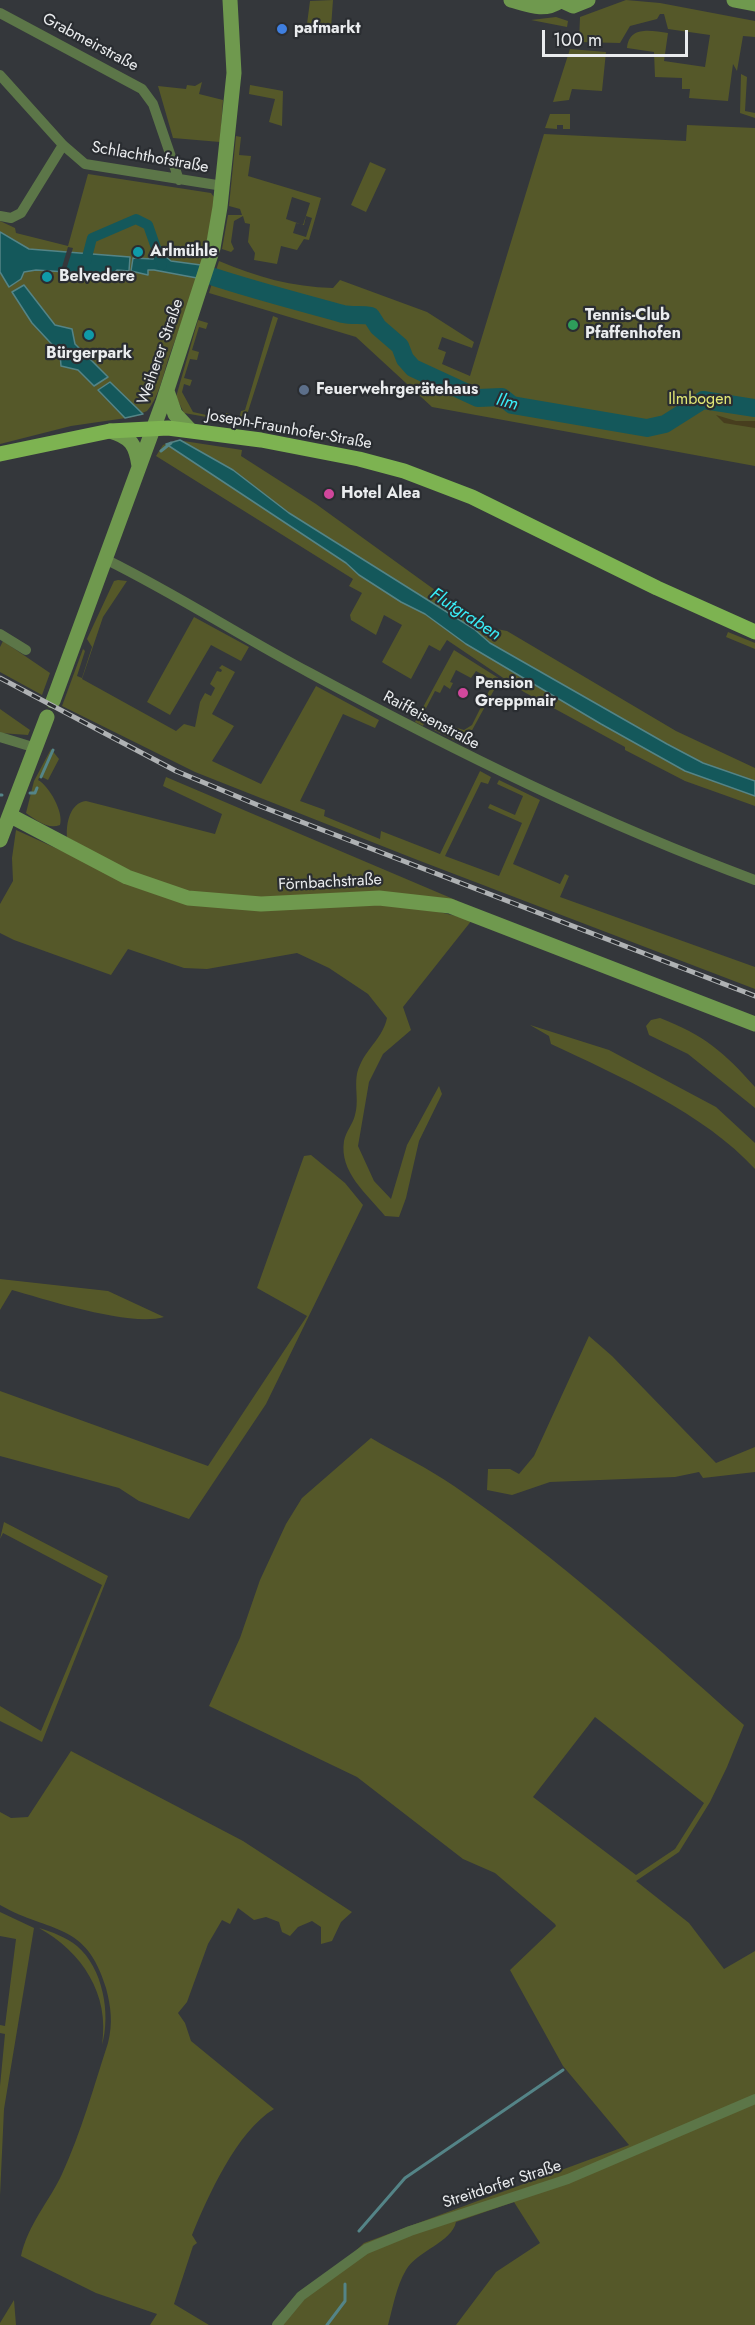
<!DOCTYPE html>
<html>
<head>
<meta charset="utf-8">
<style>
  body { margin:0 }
  #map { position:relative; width:755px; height:2325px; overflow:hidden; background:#34373b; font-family:Jost,sans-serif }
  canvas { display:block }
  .scale { position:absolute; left:542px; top:30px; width:146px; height:27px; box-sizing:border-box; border:3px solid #eaecee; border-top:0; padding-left:8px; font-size:18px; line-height:21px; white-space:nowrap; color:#eaecee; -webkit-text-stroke:4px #2a2d31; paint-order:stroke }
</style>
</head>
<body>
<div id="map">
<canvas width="755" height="2325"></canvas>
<div class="scale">100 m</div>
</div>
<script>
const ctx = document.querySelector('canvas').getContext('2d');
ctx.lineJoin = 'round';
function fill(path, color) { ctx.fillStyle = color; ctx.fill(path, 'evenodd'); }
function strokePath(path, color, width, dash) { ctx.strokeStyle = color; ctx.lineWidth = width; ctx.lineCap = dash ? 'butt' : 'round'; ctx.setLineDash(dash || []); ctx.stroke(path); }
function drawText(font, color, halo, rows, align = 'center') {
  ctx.font = font + ' Jost,sans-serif'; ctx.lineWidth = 4.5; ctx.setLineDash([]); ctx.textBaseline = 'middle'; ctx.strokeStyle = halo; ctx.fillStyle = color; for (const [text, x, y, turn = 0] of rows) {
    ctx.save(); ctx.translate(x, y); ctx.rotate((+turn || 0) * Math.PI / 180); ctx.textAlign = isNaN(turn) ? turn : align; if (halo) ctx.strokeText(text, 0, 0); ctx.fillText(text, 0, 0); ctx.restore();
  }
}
fill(new Path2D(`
  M333 0 331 28 307 24 310 1Z
  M626 0 660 3 755 21V37L743 36 737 71 733 64 728 101 689 98 690 89H682V78L655 77 654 52 627 48C629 26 650 30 668 33L664 61 705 67 710 35 668 29 664 14H660L657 19 630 26 620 43 579 42 580 17Z
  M556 17 568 21 567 27 531 20Z
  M570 49 606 52 602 91 572 89 569 100 553 102Z
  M741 74 747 77 745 111 755 113V118L740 113Z
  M202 82 199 94 223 100 220 142 173 138 158 86 186 89 187 85 195 86Z
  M250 85 283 91 282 126 269 122 275 99 249 94Z
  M550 114H570V129H563V125H557V129L545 128Z
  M687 125 755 128V466L432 407 356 337 209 293 219 261C257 277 292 287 333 288L340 280 427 312 474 342 472 348 442 337 438 349 446 352 442 364 470 376 544 134 686 141Z
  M236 136 241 137 239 155 251 156 248 176 321 198 309 240 304 239 297 250 281 246 277 264 254 260 255 253 248 242 250 224 245 223 243 216 234 221 231 242 234 249 231 252 222 249 228 215H242L240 209 229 206ZM292 197 310 203 303 225 286 219ZM306 216 312 218 306 237 293 233 296 223 304 225Z
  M370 162 386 169 366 212 351 205Z
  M88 174 211 193 214 197C209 254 187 307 168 360 163 376 158 399 147 411L133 417 71 426 0 444V259L28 249 0 232V221L15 228 16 233 68 246Z
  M273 316 278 318 244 424 238 423 241 411 245 410Z
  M198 320 208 323 206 329 199 327 192 350 199 352 197 360 190 359 184 378 192 380 190 386 184 384 182 392 193 412 224 419 226 413 231 414 229 421 184 413 176 397Z
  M177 440 242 450 241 456 316 504 486 627 507 631 676 731 755 768V806L685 781 625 750V747L524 692 447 640 440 651 429 645 411 679 385 664 382 662 402 625 384 615 376 635 351 620 350 615 362 593 349 586 353 579 156 456 163 445Z
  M118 580 127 581 103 617 82 679 176 731 184 724 195 727 200 702 205 693 211 696 215 688 210 684 217 671 221 672 222 670 219 668 222 665 235 672 212 714 234 726 212 761 261 784 316 686 379 720 375 728 343 714 300 801 325 810 324 816 380 839 381 831 440 854 480 771 491 777 488 784 481 782 445 856 499 876 522 823 488 808 490 804 515 815 523 796 497 784 499 780 540 800 513 864 560 884 565 874 569 876 560 897 755 967V989L415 859 195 772 62 706 83 649 85 651 77 676 82 678 92 647 87 639 114 581Z
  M194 617 249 647 241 661 211 645 170 715 147 702Z
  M728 632 755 643V649L726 637Z
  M3 641 50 673 42 695 0 672V647Z
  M454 650 500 679 464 745 434 730 435 727 444 731 447 725 464 730 472 725 494 681 476 671 471 678 456 670 450 682 453 683 450 689 444 685 440 693 435 691 423 714 426 719 423 726 415 722Z
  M0 709 30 730 28 735 0 733Z
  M51 749 59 759 48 780 40 776 38 780C49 786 64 812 60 825 48 830 36 820 26 813L34 781Z
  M166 777 458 901 377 892H351L265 901 195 894 136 876 67 837C66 823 70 803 86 801L215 834 222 814 163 786Z
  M16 830 159 895 372 902 419 907 472 920 403 1007 411 1030 383 1054 369 1082 358 1146 374 1181 391 1199 407 1145 439 1086 442 1094 419 1141 406 1198 399 1217 385 1216C367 1194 339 1172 344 1141 346 1131 353 1124 355 1115 360 1098 352 1081 360 1065 368 1047 383 1037 387 1018L368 994 329 968 297 953 207 969 184 968 128 949 111 975 14 940 0 933V904L13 881 12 858Z
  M660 1018C704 1035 724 1052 755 1087V1108L688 1054 649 1035 646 1026 651 1020Z
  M530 1025 609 1050 716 1107 755 1143V1169C704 1113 619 1076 551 1044L549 1036Z
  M311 1155 345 1183 363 1205 266 1404 189 1519 139 1501 119 1488 0 1456V1391L208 1466 307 1316 257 1288 304 1156Z
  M0 1279 108 1291 164 1317C130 1327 48 1300 12 1290L0 1310Z
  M589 1336 612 1356 716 1463 755 1447V1472L703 1478 699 1472 675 1477 550 1482 512 1495 487 1490 488 1469H510L519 1474 534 1456Z
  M371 1438C398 1454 428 1468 454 1486 557 1557 651 1642 744 1725L727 1767 710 1802 679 1852 636 1881 689 1923 724 1969 755 1951V2325H456L496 2272 540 2243 514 2202 456 2222C452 2242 417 2251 406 2270 396 2287 393 2307 388 2325H277L364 2243 629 2145 563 2066 510 1970 556 1926 555 1924 495 1873 463 1859 357 1777 209 1706 240 1638 260 1580 286 1524 302 1498ZM595 1717 704 1803 675 1849 636 1875 533 1797Z
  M4 1522 108 1576 42 1742 0 1721V1706L41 1731 102 1585 3 1533 0 1539Z
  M71 1751 243 1841 352 1912 341 1922 332 1941 321 1944V1927L312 1921 298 1927 290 1936 282 1932 279 1922 266 1917 254 1920 238 1908 230 1924 222 1920 208 1944 187 2002 178 2013 185 2023 191 2041 274 2109C237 2131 208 2196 192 2235L197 2243 193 2246 174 2304 209 2325H150L157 2314 96 2293 21 2256C28 2224 49 2202 62 2174 81 2133 94 2086 108 2043 113 2023 111 2007 106 1988 86 1921 51 1934 0 1905V1812L11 1818 28 1817Z
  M0 1912 34 1928 4 2109 0 2196V2086L5 2034 0 2033V2025L5 2026 16 1939 0 1936Z
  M39 1928C52 1932 66 1937 77 1946 103 1968 111 2014 102 2045 110 1994 82 1952 39 1928Z
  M14 2300 16 2325H0V2323Z`), '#555829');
fill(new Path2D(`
  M716 415 736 421H755V428L724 423Z`), '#473e1e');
const water = new Path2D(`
  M0 232 29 249 130 257 129 271 117 270 111 275 36 270 24 272 21 279 9 287 0 272Z
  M160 252 171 261 201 265 197 278 154 270H148V275L131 271 133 258 153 259 154 255Z
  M24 285 55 325 72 329 75 344 108 377 94 386 78 370 61 366 60 353 32 323 12 292Z
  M110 382 143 414 125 418 98 390Z
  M180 440 233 470 289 513 474 629 490 643 667 744 703 763 755 781V796L685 771 601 724 466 644 425 614 401 602 359 575 346 563 166 444Z`);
fill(water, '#14585b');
strokePath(water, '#548487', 1.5);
fill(new Path2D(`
  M68 247 73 248 64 276 59 277Z`), '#34373b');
strokePath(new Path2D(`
  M161 451 171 443
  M41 777 53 750
  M30 793H35L37 788
  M0 795H2
  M359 2231 405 2178 563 2070
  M327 2325 345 2301V2284`), '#548487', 3);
strokePath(new Path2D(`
  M86 261 92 238 136 219 148 225 162 265`), '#14585b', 10);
strokePath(new Path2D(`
  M214 277C257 291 300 302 343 314 352 316 362 314 371 316L378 327 400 346 405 359 413 368 478 398 502 397 512 405 647 428 665 424 703 400 755 408`), '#14585b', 18);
strokePath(new Path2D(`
  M0 13 142 89 153 104 179 180
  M0 75 63 145 85 164 223 186
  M0 216 11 218 21 213 63 145
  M107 560C176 594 242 637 310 673 455 751 600 823 755 880
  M0 634 26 650
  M0 737 36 748
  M277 2325 301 2296 366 2249 410 2231 568 2179 755 2099`), '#5c7648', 10);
strokePath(new Path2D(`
  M511 0C529 5 544 12 560 1
  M560 0 573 6 588 0
  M734 0 755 4
  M167 391 175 414 190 430
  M110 431C131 437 136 445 139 466
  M53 701 163 402 213 248 220 207 234 73 230 0
  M11 816 127 877 188 898 261 904 379 898 450 906 755 1024
  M0 840 47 717`), '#6f994e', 15);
strokePath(new Path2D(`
  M0 454 110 431 168 428 261 440 359 459 404 471 472 497 657 588 755 632`), '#7db351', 15);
const rail = new Path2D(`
  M0 678 176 771 260 806 755 996`);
strokePath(rail, '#afb2b4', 5);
strokePath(rail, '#2a2d31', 3, [9]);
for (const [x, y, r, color] of [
  [282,29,6,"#3f7fe0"],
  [138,252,6,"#0f9aa8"],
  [47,277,6,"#0f9aa8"],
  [573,325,6,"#2e9e5b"],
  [89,335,6,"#0f9aa8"],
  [304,390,6,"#5c6f8a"],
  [329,494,6,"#d1479c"],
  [463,693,6,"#d1479c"]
]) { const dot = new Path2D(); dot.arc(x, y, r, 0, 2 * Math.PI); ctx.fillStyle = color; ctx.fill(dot); strokePath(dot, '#2a2d31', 2); }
drawText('bold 16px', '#eaecee', '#2a2d31', [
  ["pafmarkt",294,29],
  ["Arlmühle",150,252],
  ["Belvedere",59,277],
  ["Tennis-Club",585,316],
  ["Pfaffenhofen",585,334],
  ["Bürgerpark",89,354,"center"],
  ["Feuerwehrgerätehaus",316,390],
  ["Hotel Alea",341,494],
  ["Pension",475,684],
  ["Greppmair",475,702]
], 'left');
drawText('16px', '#eaecee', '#2a2d31', [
  ["Grabmeirstraße",90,43,28],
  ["Schlachthofstraße",150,158,10],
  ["Weiherer Straße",161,352,-71],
  ["Joseph-Fraunhofer-Straße",289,430,10],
  ["Raiffeisenstraße",431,721,28],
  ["Förnbachstraße",330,883,-3],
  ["Streitdorfer Straße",502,2185,-18]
]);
drawText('16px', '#e2e876', '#2a2d31', [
  ["Ilmbogen",700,400]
]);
drawText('italic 18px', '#39edf7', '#2a2d31', [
  ["Ilm",507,403,15],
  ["Flutgraben",465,615,33]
]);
</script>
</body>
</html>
